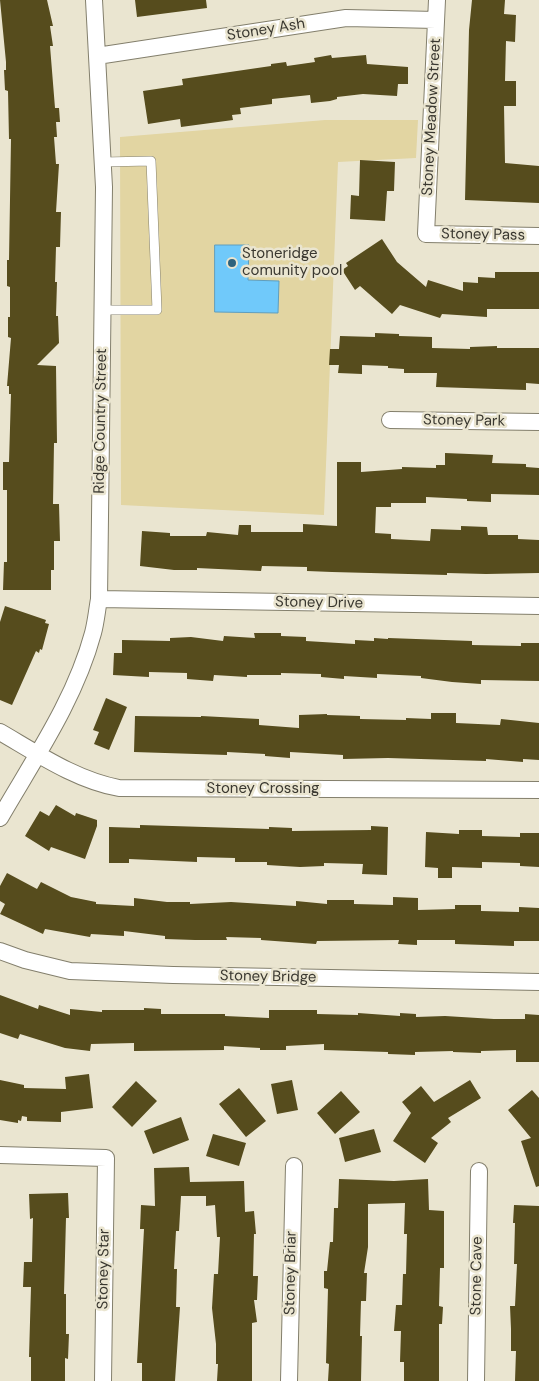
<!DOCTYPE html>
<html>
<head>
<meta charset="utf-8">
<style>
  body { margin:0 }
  canvas { display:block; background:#eae5d0 }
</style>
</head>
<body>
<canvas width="539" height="1381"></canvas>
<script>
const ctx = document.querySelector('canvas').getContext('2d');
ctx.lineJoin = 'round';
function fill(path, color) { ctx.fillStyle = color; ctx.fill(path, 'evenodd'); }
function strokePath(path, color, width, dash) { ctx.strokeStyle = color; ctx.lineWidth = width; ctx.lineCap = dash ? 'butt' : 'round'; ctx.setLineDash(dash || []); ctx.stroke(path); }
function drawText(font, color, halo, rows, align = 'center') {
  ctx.font = font + ' "DM Sans",sans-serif'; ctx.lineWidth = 5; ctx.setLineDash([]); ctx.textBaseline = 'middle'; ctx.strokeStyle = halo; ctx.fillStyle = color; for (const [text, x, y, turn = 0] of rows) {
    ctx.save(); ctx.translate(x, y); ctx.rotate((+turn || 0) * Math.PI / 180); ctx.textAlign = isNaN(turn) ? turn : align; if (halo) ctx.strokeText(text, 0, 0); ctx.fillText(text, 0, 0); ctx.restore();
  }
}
fill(new Path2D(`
  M325 120H418L416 158 338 162 324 515 121 505 120 137Z`), '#e2d5a2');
const water = new Path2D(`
  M215 245H249L248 280 279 281 278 313 215 312Z`);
fill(water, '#70c9fa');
strokePath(water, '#609ebd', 1);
fill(new Path2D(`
  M0 0H47L53 26H50L53 46H50L55 108H59L60 122H56L57 137H54L56 164H59L56 212H61L60 247H56L55 282H57L56 316H58L59 343 37 365 56 366 57 443H54L53 504H59L60 541H54V570H51V590H3L4 562H7V490H3V462H9L11 394H9V386H7L11 338 8 337V317H10V287L7 286V260H9L11 139H9L8 91 5 90 4 70H6V62Z
  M135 0H206L207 8 137 17Z
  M472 0H505L504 14 516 15 515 42 506 41 505 81H516V106H504L505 163 539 166V203L465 200 469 30Z
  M331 55 332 58 366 55 367 64 408 67V84H398L397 96 363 94 337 97V99L330 101 311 103 310 95 272 99V104L240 108 241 114 232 115 233 120 181 127 180 119 148 124 143 91 183 85 182 79 271 66V64L286 62 287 66 315 62 314 58Z
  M360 160 395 162 394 191H387L385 221 350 219 351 195 359 196Z
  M382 239 397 262 426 287 428 280 463 291V282L478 283V277L495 278V272H539V309H487V317L442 314 440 318 400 305 392 314 360 286 355 290 342 270 348 266 346 263Z
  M375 333 399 334V336L432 337V348L470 349V347L497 346V348H539V384L526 383V390L436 387 437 373H404V369L388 368V366L362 365V374L338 373 339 365H329L330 349H339L340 336 375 337Z
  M445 453 493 455 492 463 526 464V467L539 468V495L491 494V502L467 501V499L426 497V503H391V507H376L375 533 391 534V539L430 541 431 529 461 530V526L487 527 488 535H518V539L539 540V573L486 574 447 573V575L332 572 307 571V567L262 566 261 571 197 568V570H174L140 566 142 531 170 533V536H206L207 532 238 535 239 525H251V532H303V524L337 526V462H361V472L402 469V467L436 468V465H445Z
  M5 606 46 620 45 623 49 624 42 650 40 649 39 653 36 651 12 705 0 700V622Z
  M254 633H281V636L306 637V641L355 644V640L374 641V638L388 639V638L472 641V645L521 646V643H539V681L481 680V684L452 682 421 678V676L377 674V678L344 676V679L321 677V674L281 673V675H247V677L214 675 213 681 187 679V673L149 672V677L113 675 114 653H122V640L170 641V638L191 637 223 641 224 636 255 638Z
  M106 698 127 707 109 750 94 744 99 732 93 730Z
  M431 713H456V723L500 725 501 719 539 723V760L523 759V762L486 759V761L388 758 343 759V755L290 752V758L265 756V754L227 752V755L134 752 135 716 201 717V716L259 719V725L299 728V715L327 714V715L360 716V719L406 720V718L431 719Z
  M56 805 75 816 76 813 97 820V826L85 859 51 847 49 851 25 836 40 811 49 816Z
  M140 825 269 829V827L292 828V831L371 830V826L388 827 387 875 362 874 363 864 324 863V866L300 867 267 865V862H235V858L197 857V862L129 859V863H109V827L140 828Z
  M459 830H482V836L520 837V833H539V867L520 866V863L482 862V868L452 867V878H438V868L425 867 426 832 459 834Z
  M7 873 37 889 41 882 71 897 96 902V904L134 906V898L167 902H190V904L231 902 296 906V901L327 904V900H354V904L393 905V897L418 898V910L455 909V905H481V911L519 912V907L539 908V941H514V946L455 944V940H417V945L398 944 399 940 317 941 316 944 261 940V938L226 937 227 940H195L165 939V936L124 931V936L91 934 90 937 45 929 43 934 0 914 5 904 0 901V886Z
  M0 995 38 1009 39 1005 70 1015V1009L102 1012V1010H144V1008L161 1009V1014H225V1016L269 1018V1010H317V1014L358 1015V1013L400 1016V1013L416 1014V1017L445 1016 494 1019H525V1014L539 1015V1062H516V1050L481 1051V1053L453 1052V1051L415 1052V1055L388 1054V1052L324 1050V1044L286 1046V1050H260V1048L224 1046V1050L134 1051V1043L91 1044 90 1051 65 1048 20 1034 18 1039 0 1033Z
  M89 1074 93 1108 61 1112V1122L27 1121V1117L22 1116 21 1121 18 1120V1123L0 1120V1080L24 1085V1088L66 1089 65 1077Z
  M292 1080 298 1110 277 1114 271 1084Z
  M470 1080 481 1098 448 1118 451 1122 431 1138 438 1143 425 1163 393 1141 411 1113 402 1102 421 1086 434 1102Z
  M136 1081 157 1101 132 1127 112 1107Z
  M239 1088 266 1121 246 1137 219 1104Z
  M532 1090 539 1098V1186L536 1187 521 1141 531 1138 508 1110Z
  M341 1091 360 1112 335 1134 317 1113Z
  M181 1117 189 1140 153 1154 144 1131Z
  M374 1129 381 1152 345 1162 339 1138Z
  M213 1134 246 1143 239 1166 206 1156Z
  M189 1167 190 1182 244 1181 245 1212 254 1211 256 1234H254L253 1276H258L257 1300H254L257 1322 252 1323V1381H217L218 1364H216V1344L212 1308 214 1274H218L220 1237H217L215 1205 206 1206V1196H181L179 1231H176L174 1269H177L176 1307H180L175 1381H142V1363H137L144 1229H140L141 1205 155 1206 154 1168Z
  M339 1179 394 1181 428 1179 429 1210 444 1211V1268H440L439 1306 443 1307 442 1324H439V1381H404V1362H400L401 1331H394L396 1305H402L403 1274H406L407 1234H404L405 1203 368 1204V1247L364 1273H367L366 1301H361L360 1336H362L361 1381H328L329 1364 326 1363 328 1289 324 1288V1271H327L330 1242H333L334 1208H338Z
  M68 1193 69 1218H66L64 1294H66V1334H69L68 1359 65 1358V1381H31V1357H29L31 1287H23L24 1262H32L33 1218 30 1219 29 1194Z
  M514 1205 539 1206V1381H515L516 1351H511V1329L510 1306H515L517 1264H514L515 1223H513Z`), '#564c1d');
const service = new Path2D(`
  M103 310H157L151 161 103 162`);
const minor = new Path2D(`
  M437 0 426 234 539 236
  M97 56 346 18 436 20
  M390 420 539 422
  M99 599 539 606
  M0 732C38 754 76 780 119 788L539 790
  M0 818C34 759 75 700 93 633 96 622 97 610 99 599L104 187 94 0
  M0 951 25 960 70 971 173 975 539 982
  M0 1155 106 1158 103 1381
  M289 1381 294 1166
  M476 1381 479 1171`);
strokePath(service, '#837f6c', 10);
strokePath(minor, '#837f6c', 18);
strokePath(service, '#fff', 9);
strokePath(minor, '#fff', 16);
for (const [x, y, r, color] of [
  [232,263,5,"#2d627d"]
]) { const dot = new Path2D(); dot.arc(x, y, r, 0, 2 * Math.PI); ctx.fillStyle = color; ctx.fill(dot); strokePath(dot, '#eae5d0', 2); }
drawText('15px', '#3a3830', '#eae5d0', [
  ["Stoney Ash",266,30,-9],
  ["Stoney Meadow Street",432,117,-87],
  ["Stoney Pass",483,235,1],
  ["Ridge Country Street",101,421,-89],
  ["Stoney Park",464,421,1],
  ["Stoney Drive",319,603,1],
  ["Stoney Crossing",263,789],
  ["Stoney Bridge",268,977,1],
  ["Stoney Star",104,1269,-89],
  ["Stoney Briar",291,1273,-89],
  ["Stone Cave",477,1276,-89]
]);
drawText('15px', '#3a3830', '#eae5d0', [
  ["Stoneridge",242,254],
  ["comunity pool",242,271]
], 'left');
</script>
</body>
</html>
